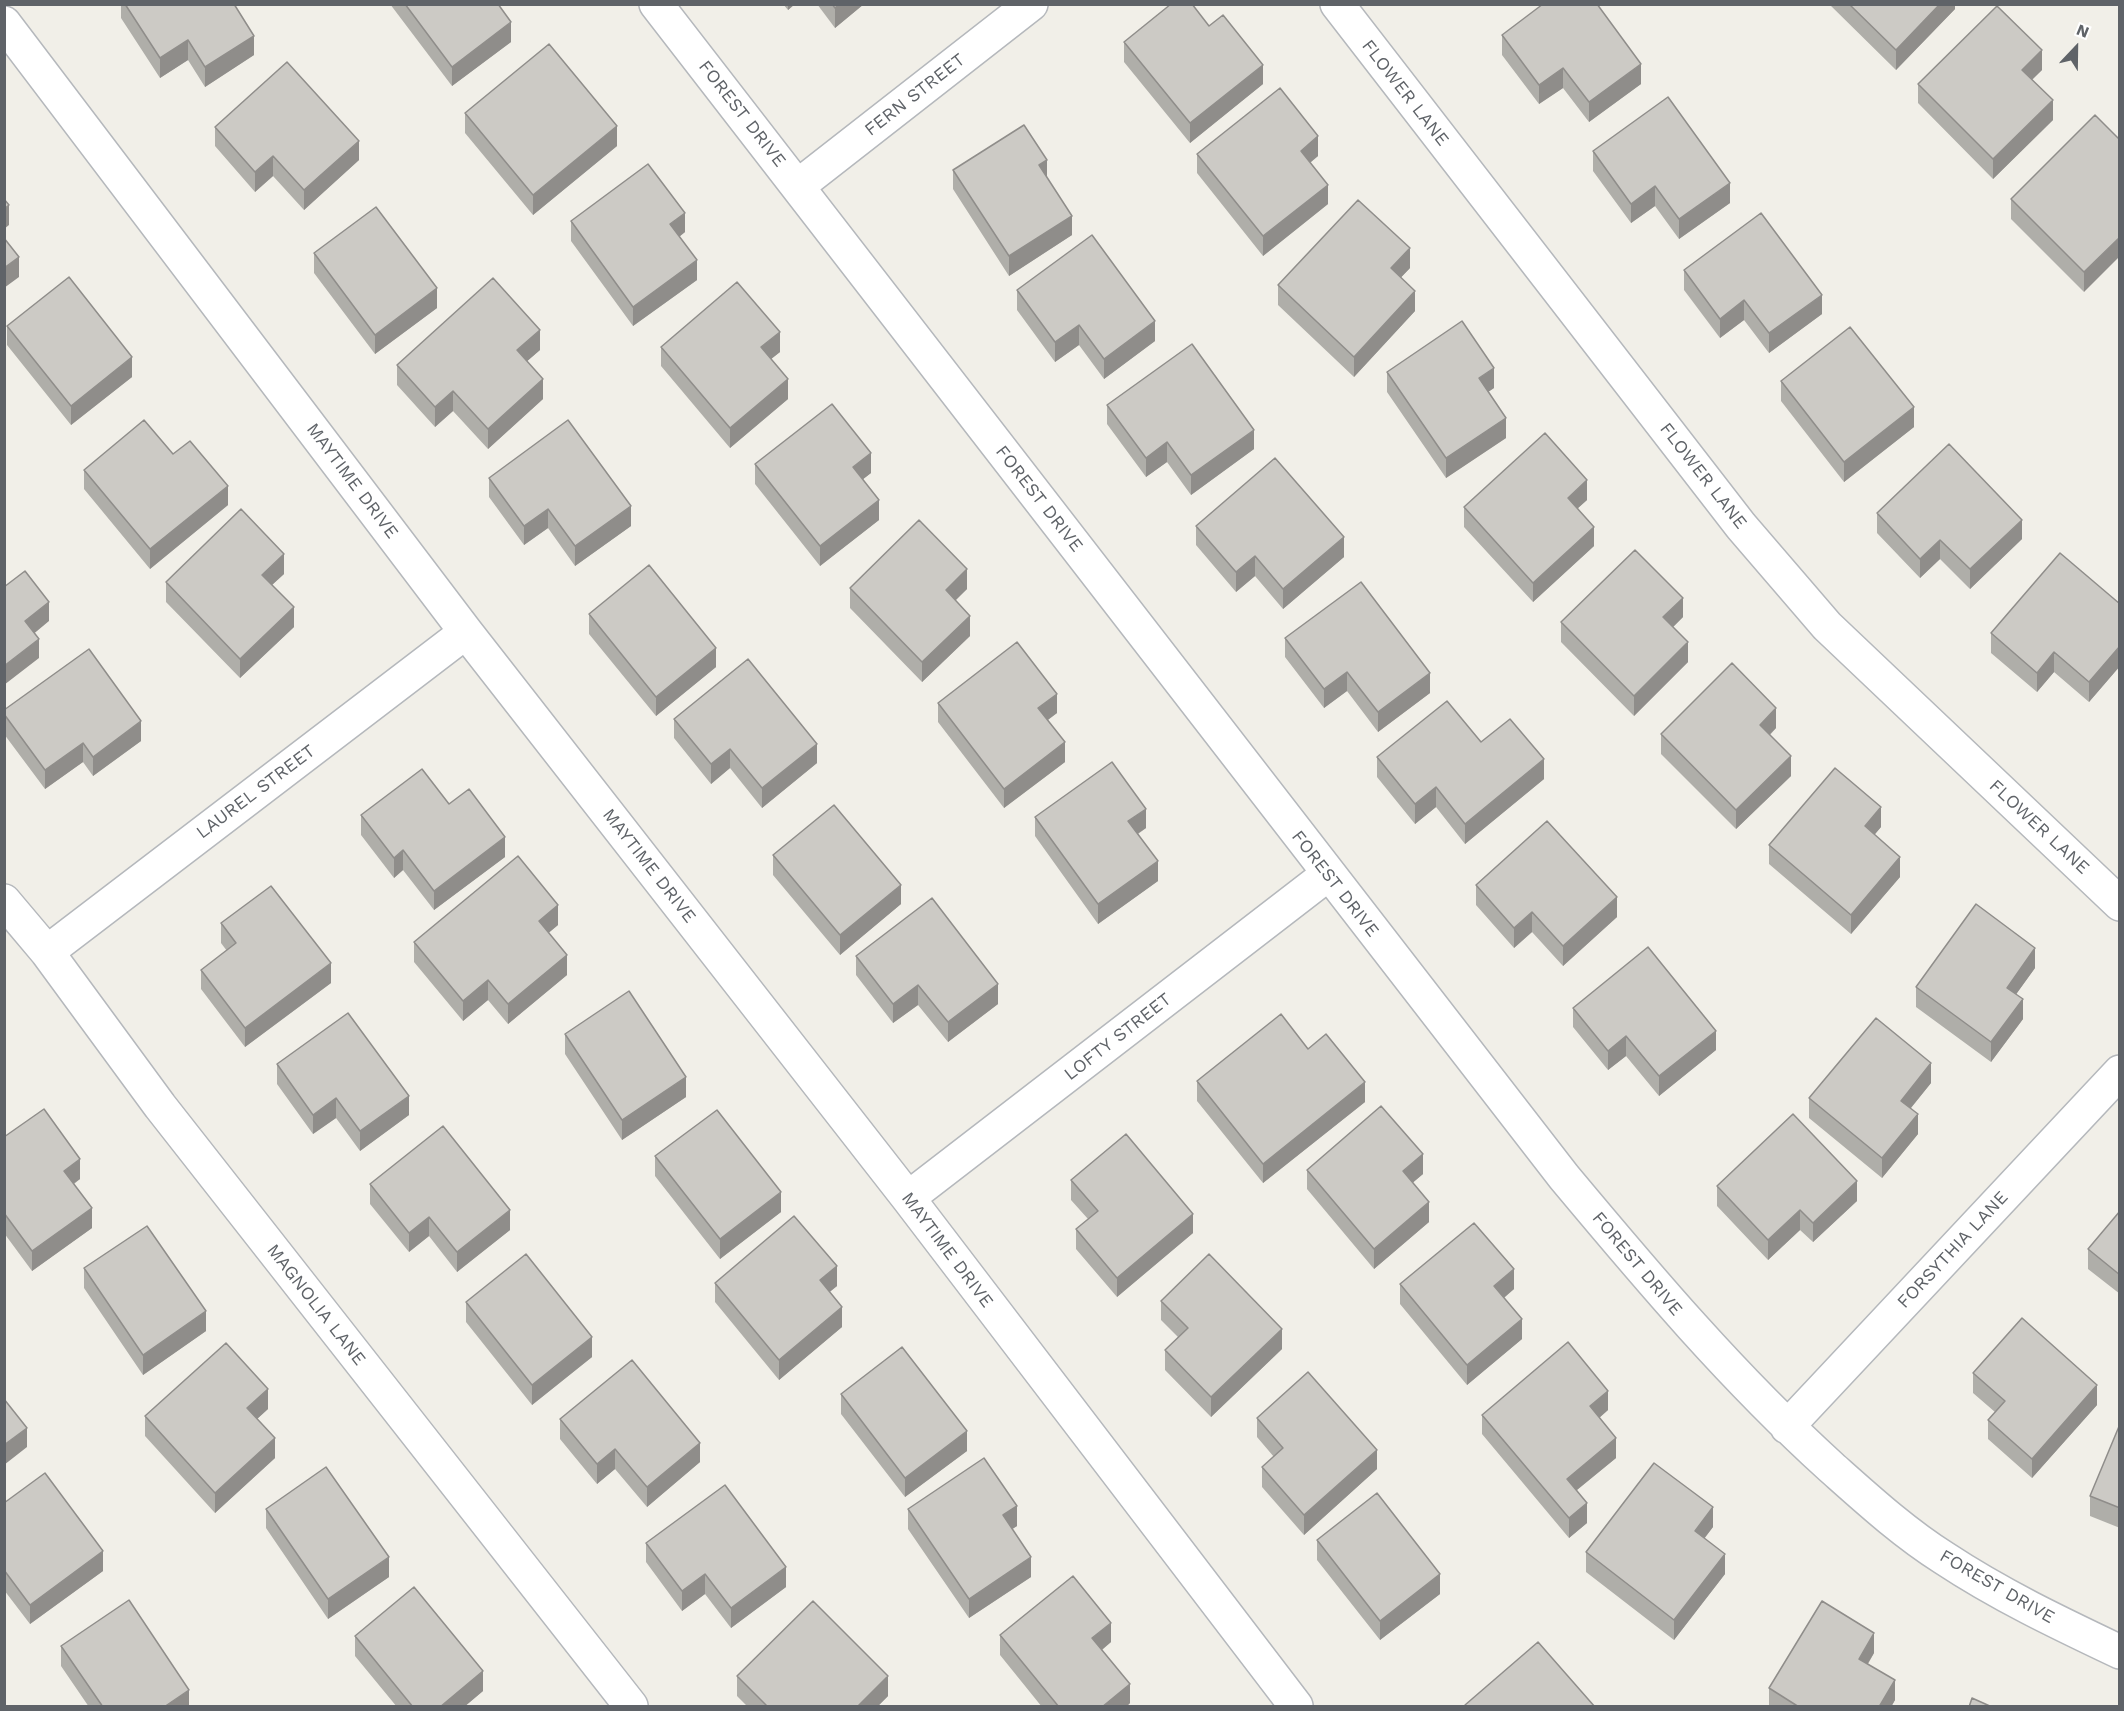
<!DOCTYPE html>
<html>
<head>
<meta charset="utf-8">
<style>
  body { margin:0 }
  #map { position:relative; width:2124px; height:1711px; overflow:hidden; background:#f1efe8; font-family:"Work Sans",sans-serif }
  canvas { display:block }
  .frame { position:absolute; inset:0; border:6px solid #5f6368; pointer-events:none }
  .north { position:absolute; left:2046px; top:18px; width:60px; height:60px; -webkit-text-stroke:4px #fff; paint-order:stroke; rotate:22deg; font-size:16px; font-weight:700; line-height:24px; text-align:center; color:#5f6368 }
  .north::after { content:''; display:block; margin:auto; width:21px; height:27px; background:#5f6368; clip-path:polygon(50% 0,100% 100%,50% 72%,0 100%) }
</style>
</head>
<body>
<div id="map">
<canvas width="2124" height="1711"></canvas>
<div class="frame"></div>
<div class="north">N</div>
</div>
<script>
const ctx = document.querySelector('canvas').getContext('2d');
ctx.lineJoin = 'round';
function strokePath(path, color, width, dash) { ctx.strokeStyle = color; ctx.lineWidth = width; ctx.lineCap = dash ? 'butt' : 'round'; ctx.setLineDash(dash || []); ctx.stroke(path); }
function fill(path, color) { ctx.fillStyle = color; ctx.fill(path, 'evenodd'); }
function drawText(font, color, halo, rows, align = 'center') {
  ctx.font = font + ' "Work Sans",sans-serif'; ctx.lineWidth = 4.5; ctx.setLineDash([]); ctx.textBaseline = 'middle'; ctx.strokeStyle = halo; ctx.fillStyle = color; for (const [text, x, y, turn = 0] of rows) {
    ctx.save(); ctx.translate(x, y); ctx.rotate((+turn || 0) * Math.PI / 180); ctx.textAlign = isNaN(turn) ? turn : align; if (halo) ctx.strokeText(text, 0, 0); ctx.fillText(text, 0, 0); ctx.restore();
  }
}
const minor = new Path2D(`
  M656 4 1564 1177C1650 1280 1732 1377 1831 1467 1867 1499 1903 1532 1944 1558 2000 1595 2059 1623 2120 1652
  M1337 4 1741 526 1827 626 2120 904
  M4 23 466 632 908 1198 1296 1706
  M798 186 1031 4
  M4 901 47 952 160 1106 631 1706
  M47 952 466 632
  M908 1198 1327 875
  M1787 1427 2120 1072`);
strokePath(minor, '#b5b8bc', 36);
strokePath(minor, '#fff', 33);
fill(new Path2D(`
  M121 4H234L254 55 205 87 188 60 160 78 121 18Z
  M390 4H498L511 42 452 86Z
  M783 4H795L788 10Z
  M817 4H864L835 28Z
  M1829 4H1955V9L1896 70Z
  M1209 26 1263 84 1190 143 1124 62V42Z
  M1502 35 1641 84 1589 122 1563 88 1539 104 1502 55Z
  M2042 70 2032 80 2053 120 1993 179 1918 103V84Z
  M465 113 617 146 533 215 465 133Z
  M215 127 359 160 304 210 273 176 255 192 215 146Z
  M2120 140 2084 292 2011 219V199Z
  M1593 151 1730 203 1679 239 1655 206 1631 223 1593 171Z
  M1197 154 1318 156 1310 163 1328 204 1263 256 1197 173Z
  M953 170 1072 235 1009 276 953 189Z
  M571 221 685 232 679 237 697 280 633 326 571 241Z
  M314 253 437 308 375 354 314 273Z
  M1410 268 1401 277 1415 311 1354 377 1278 305V285Z
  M1684 270 1822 314 1769 353 1744 320 1720 338 1684 290Z
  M1017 290 1155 341 1104 379 1079 345 1055 362 1017 310Z
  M7 326 132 377 71 425 7 345Z
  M661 347 780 352 771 359 788 399 730 448 661 366Z
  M540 350 527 361 543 399 488 449 453 411 435 427 397 385V365Z
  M1387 372 1494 388 1488 392 1506 438 1446 478 1387 392Z
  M1781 381 1914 427 1844 482 1781 401Z
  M1107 405 1254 449 1191 495 1167 462 1146 477 1107 424Z
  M173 454 228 505 150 569 84 489V470Z
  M755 464 871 473 863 479 879 520 820 566 755 484Z
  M489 478 631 526 575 566 548 528 524 545 489 497Z
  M1587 500 1578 508 1594 546 1533 602 1464 527V507Z
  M1877 513 2022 539 1970 589 1940 559 1920 578 1877 533Z
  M1196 526 1344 557 1283 609 1255 576 1236 592 1196 545Z
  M284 574 272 585 294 627 240 678 166 602V582Z
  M850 588 967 589 955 600 970 636 922 682 850 608Z
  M2120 604V666L2089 702 2054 672 2037 692 1991 653V633Z
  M589 614 716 667 656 716 589 634Z
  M1683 617 1673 627 1688 662 1634 716 1561 642V622Z
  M1285 638 1430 693 1378 732 1347 691 1324 708 1285 657Z
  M938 703 1057 713 1048 720 1065 762 1004 808 938 722Z
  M4 710 141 741 93 776 83 762 45 789 4 734Z
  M674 719 817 763 762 808 730 768 711 784 674 738Z
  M1776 728 1770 735 1791 776 1736 829 1661 754V734Z
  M1481 742 1544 779 1465 844 1436 807 1415 824 1377 777V757Z
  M449 804 505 857 434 910 403 870 394 878 361 835V815Z
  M1035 817 1146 828 1138 834 1158 881 1098 924 1035 836Z
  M1881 827 1874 835 1900 877 1851 934 1769 864V845Z
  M773 855 901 904 840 955 773 875Z
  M1476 885 1617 917 1563 966 1532 932 1514 948 1476 905Z
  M221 923 331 983 245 1047 201 989V970L227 951 221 943Z
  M558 925 548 933 567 975 508 1024 488 1000 463 1021 414 962V942Z
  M856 956 998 1004 948 1042 918 1005 893 1023 856 975Z
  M2035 968 2016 994 2023 1019 1991 1062 1916 1007V987Z
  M1573 1008 1716 1050 1659 1096 1626 1056 1608 1070 1573 1027Z
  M565 1034 686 1097 622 1140 565 1054Z
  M1308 1049 1365 1102 1263 1183 1197 1101V1081Z
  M277 1064 409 1115 360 1151 336 1118 313 1134 277 1084Z
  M1931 1083 1911 1108 1918 1134 1882 1178 1809 1118V1098Z
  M4 1137 80 1179 74 1184 92 1228 32 1271 4 1233Z
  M655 1156 781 1212 720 1259 655 1176Z
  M1307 1170 1423 1174 1412 1183 1429 1222 1374 1269 1307 1189Z
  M1071 1180 1193 1233 1117 1297 1076 1249V1229L1088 1219 1071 1200Z
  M370 1184 510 1230 457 1272 429 1236 409 1252 370 1204Z
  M1717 1186 1857 1201 1813 1242 1800 1230 1768 1260 1717 1206Z
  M2120 1211V1294L2088 1269V1249Z
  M84 1268 206 1331 143 1375 84 1288Z
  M715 1283 837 1286 829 1292 842 1327 779 1380 715 1302Z
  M1400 1284 1514 1289 1504 1298 1522 1339 1467 1385 1400 1304Z
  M1161 1301 1282 1349 1211 1417 1165 1370V1350L1178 1337 1161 1320Z
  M466 1302 592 1357 532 1405 466 1322Z
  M1973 1373 2097 1405 2032 1478 1988 1439V1420L1995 1412 1973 1393Z
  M841 1394 967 1451 905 1497 841 1414Z
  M268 1409 257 1419 275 1458 215 1513 145 1436V1416Z
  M1608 1410 1599 1418 1616 1458 1577 1490 1587 1523 1569 1538 1482 1434V1415Z
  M1257 1418 1377 1469 1304 1535 1262 1487V1467L1274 1457 1257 1437Z
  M560 1419 700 1462 647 1507 615 1469 597 1484 560 1439Z
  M2120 1424V1528L2090 1516V1496Z
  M4 1503 103 1571 30 1624 4 1590Z
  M266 1509 389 1577 328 1619 266 1528Z
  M908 1509 1017 1526 1012 1529 1031 1577 969 1618 908 1529Z
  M1713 1527 1704 1538 1725 1574 1674 1640 1586 1572V1552Z
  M1317 1540 1440 1594 1380 1640 1317 1560Z
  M646 1543 786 1587 731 1628 705 1594 682 1611 646 1562Z
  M1000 1635 1111 1642 1102 1650 1130 1703 1126 1707H1042L1000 1655Z
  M355 1636 483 1691 464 1707H397L355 1656Z
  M61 1646 189 1707H89L61 1666Z
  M1874 1653 1868 1664 1895 1700 1891 1707H1769V1688Z
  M737 1676 888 1696 877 1707H748L737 1696Z`), '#afaea9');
fill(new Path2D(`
  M788 4H795L788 10Z
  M839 4H864L835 28V8Z
  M1940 4H1955V9L1896 70V50Z
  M511 22V42L452 86V67Z
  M254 36V55L205 87V67Z
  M188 40V60L160 78V58Z
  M2042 50V70L2022 89V70Z
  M1641 64V84L1589 122V102Z
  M1263 65V84L1190 143V123Z
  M1563 68V88L1539 104V85Z
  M2053 100V120L1993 179V159Z
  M617 126V146L533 215V195Z
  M1318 136V156L1301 170V151Z
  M359 141V160L304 210V190Z
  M273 156V176L255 192V172Z
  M1047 160V180L1039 165Z
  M1730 183V203L1679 239V219Z
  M1328 185V204L1263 256V236Z
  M1655 186V206L1631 223V204Z
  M9 205V225L4 229V209Z
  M685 213V232L670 244V224Z
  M1072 216V235L1009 276V256Z
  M2120 237V256L2084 292V272Z
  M1410 248V268L1391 288V268Z
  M19 257V277L4 288V268Z
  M697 260V280L633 326V307Z
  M437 288V308L375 354V335Z
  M1415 291V311L1354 377V357Z
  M1822 295V314L1769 353V333Z
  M1744 300V320L1720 338V319Z
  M1155 321V341L1104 379V359Z
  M1079 325V345L1055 362V342Z
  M540 330V350L517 370V350Z
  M780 332V352L761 367V347Z
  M132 357V377L71 425V406Z
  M1494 368V388L1479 398V378Z
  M543 379V399L488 449V429Z
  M788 379V399L730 448V428Z
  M453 391V411L435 427V407Z
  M1914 407V427L1844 482V462Z
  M1506 418V438L1446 478V458Z
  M1254 430V449L1191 495V475Z
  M1167 442V462L1146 477V458Z
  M871 453V473L853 487V467Z
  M1587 480V500L1568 517V498Z
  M228 486V505L150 569V549Z
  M879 500V520L820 566V546Z
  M631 506V526L575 566V546Z
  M548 509V528L524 545V526Z
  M2022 520V539L1970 589V569Z
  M1594 527V546L1533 602V583Z
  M1344 537V557L1283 609V589Z
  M1940 540V559L1920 578V559Z
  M284 554V574L262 594V575Z
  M1255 556V576L1236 592V572Z
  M967 569V589L946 610V590Z
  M1683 598V617L1663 637V617Z
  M49 602V621L25 641V621Z
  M294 607V627L240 678V659Z
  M970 616V636L922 682V662Z
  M39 639V658L4 685V666Z
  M1688 642V662L1634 716V696Z
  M2120 646V666L2089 702V682Z
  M716 648V667L656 716V697Z
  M2054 652V672L2037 692V673Z
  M1347 672V691L1324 708V689Z
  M1430 673V693L1378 732V712Z
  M1057 694V713L1038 727V708Z
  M1776 708V728L1760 744V725Z
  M141 721V741L93 776V757Z
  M1065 742V762L1004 808V789Z
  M83 743V762L45 789V770Z
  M817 744V763L762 808V788Z
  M730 749V768L711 784V764Z
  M1791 756V776L1736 829V810Z
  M1544 759V779L1465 844V824Z
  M1436 787V807L1415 824V804Z
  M1881 807V827L1865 846V826Z
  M1146 809V828L1128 840V821Z
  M505 837V857L434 910V891Z
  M403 850V870L394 878V858Z
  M1900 857V877L1851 934V915Z
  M1158 861V881L1098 924V904Z
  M901 885V904L840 955V935Z
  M1617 897V917L1563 966V946Z
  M558 905V925L539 941V921Z
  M1532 912V932L1514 948V928Z
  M2035 948V968L2007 1007V988Z
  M567 955V975L508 1024V1004Z
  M331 963V983L245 1047V1028Z
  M488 980V1000L463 1021V1001Z
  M998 984V1004L948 1042V1022Z
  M918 985V1005L893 1023V1004Z
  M2023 999V1019L1991 1062V1042Z
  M1716 1031V1050L1659 1096V1076Z
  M1626 1036V1056L1608 1070V1051Z
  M1931 1063V1083L1901 1120V1101Z
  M686 1077V1097L622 1140V1120Z
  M1365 1082V1102L1263 1183V1164Z
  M409 1096V1115L360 1151V1131Z
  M336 1098V1118L313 1134V1115Z
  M1918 1114V1134L1882 1178V1158Z
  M1423 1154V1174L1403 1191V1171Z
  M80 1159V1179L64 1190V1171Z
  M1857 1181V1201L1813 1242V1223Z
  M781 1192V1212L720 1259V1239Z
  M1429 1202V1222L1374 1269V1249Z
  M92 1208V1228L32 1271V1251Z
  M510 1210V1230L457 1272V1252Z
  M1800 1210V1230L1768 1260V1240Z
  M1193 1214V1233L1117 1297V1278Z
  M429 1217V1236L409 1252V1233Z
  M837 1266V1286L820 1300V1280Z
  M1514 1269V1289L1494 1306V1286Z
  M842 1307V1327L779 1380V1360Z
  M206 1311V1331L143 1375V1355Z
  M1522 1319V1339L1467 1385V1365Z
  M1282 1329V1349L1211 1417V1397Z
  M592 1337V1357L532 1405V1385Z
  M2097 1385V1405L2032 1478V1459Z
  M268 1389V1409L247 1428V1408Z
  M1608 1391V1410L1590 1426V1406Z
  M27 1428V1447L4 1465V1445Z
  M967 1431V1451L905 1497V1478Z
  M275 1438V1458L215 1513V1493Z
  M1616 1438V1458L1567 1498V1479Z
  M700 1443V1462L647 1507V1487Z
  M615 1449V1469L597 1484V1464Z
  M1377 1450V1469L1304 1535V1515Z
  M1587 1503V1523L1569 1538V1518Z
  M1017 1506V1526L1003 1535V1515Z
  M1713 1507V1527L1695 1551V1531Z
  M103 1551V1571L30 1624V1605Z
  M1725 1554V1574L1674 1640V1620Z
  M389 1557V1577L328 1619V1599Z
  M1031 1557V1577L969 1618V1599Z
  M786 1567V1587L731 1628V1608Z
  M705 1574V1594L682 1611V1591Z
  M1440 1574V1594L1380 1640V1621Z
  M1111 1623V1642L1092 1658V1638Z
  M1874 1633V1653L1859 1678V1659Z
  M483 1671V1691L464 1707H440Z
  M888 1676V1696L877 1707H857Z
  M1895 1680V1700L1891 1707H1879Z
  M1130 1684V1703L1126 1707H1102Z
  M189 1690V1707H164Z`), '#8f8d8a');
const building = new Path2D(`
  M125 4H234L254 36 205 67 188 40 160 58Z
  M405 4H498L511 22 452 67Z
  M832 4H839L835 8Z
  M1171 4H1192L1209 26 1223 15 1263 65 1190 123 1124 42Z
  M1543 4H1597L1641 64 1589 102 1563 68 1539 85 1502 35Z
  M1849 4H1940L1896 50Z
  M1997 6 2042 50 2022 70 2053 100 1993 159 1918 84Z
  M549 44 617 126 533 195 465 113Z
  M287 62 359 141 304 190 273 156 255 172 215 127Z
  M1280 88 1318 136 1301 151 1328 185 1263 236 1197 154Z
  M1668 97 1730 183 1679 219 1655 186 1631 204 1593 151Z
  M2095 115 2120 140V237L2084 272 2011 199Z
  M1024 125 1047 160 1039 165 1072 216 1009 256 953 170Z
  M648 164 685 213 670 224 697 260 633 307 571 221Z
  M4 199 9 205 4 209Z
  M1358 200 1410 248 1391 268 1415 291 1354 357 1278 285Z
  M376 207 437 288 375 335 314 253Z
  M1761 213 1822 295 1769 333 1744 300 1720 319 1684 270Z
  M1092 235 1155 321 1104 359 1079 325 1055 342 1017 290Z
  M4 238 19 257 4 268Z
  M69 277 132 357 71 406 7 326Z
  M493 278 540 330 517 350 543 379 488 429 453 391 435 407 397 365Z
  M737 282 780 332 761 347 788 379 730 428 661 347Z
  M1462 321 1494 368 1479 378 1506 418 1446 458 1387 372Z
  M1850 327 1914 407 1844 462 1781 381Z
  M1192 344 1254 430 1191 475 1167 442 1146 458 1107 405Z
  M832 404 871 453 853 467 879 500 820 546 755 464Z
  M144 420 173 454 190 441 228 486 150 549 84 470Z
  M568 420 631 506 575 546 548 509 524 526 489 478Z
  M1545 433 1587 480 1568 498 1594 527 1533 583 1464 507Z
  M1949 444 2022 520 1970 569 1940 540 1920 559 1877 513Z
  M1275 458 1344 537 1283 589 1255 556 1236 572 1196 526Z
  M241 509 284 554 262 575 294 607 240 659 166 582Z
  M919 520 967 569 946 590 970 616 922 662 850 588Z
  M1635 550 1683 598 1663 617 1688 642 1634 696 1561 622Z
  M2060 553 2120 604V646L2089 682 2054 652 2037 673 1991 633Z
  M649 565 716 648 656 697 589 614Z
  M25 571 49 602 25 621 39 639 4 666V587Z
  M1361 582 1430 673 1378 712 1347 672 1324 689 1285 638Z
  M1017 642 1057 694 1038 708 1065 742 1004 789 938 703Z
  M89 649 141 721 93 757 83 743 45 770 4 714V710Z
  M748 659 817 744 762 788 730 749 711 764 674 719Z
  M1732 663 1776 708 1760 725 1791 756 1736 810 1661 734Z
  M1447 701 1481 742 1510 719 1544 759 1465 824 1436 787 1415 804 1377 757Z
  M1112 762 1146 809 1128 821 1158 861 1098 904 1035 817Z
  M1835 768 1881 807 1865 826 1900 857 1851 915 1769 845Z
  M422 769 449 804 469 789 505 837 434 891 403 850 394 858 361 815Z
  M834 805 901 885 840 935 773 855Z
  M1547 821 1617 897 1563 946 1532 912 1514 928 1476 885Z
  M518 856 558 905 539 921 567 955 508 1004 488 980 463 1001 414 942Z
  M271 886 331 963 245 1028 201 970 236 943 221 923Z
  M932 898 998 984 948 1022 918 985 893 1004 856 956Z
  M1976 904 2035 948 2007 988 2023 999 1991 1042 1916 987Z
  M1648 947 1716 1031 1659 1076 1626 1036 1608 1051 1573 1008Z
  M629 991 686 1077 622 1120 565 1034Z
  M348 1013 409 1096 360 1131 336 1098 313 1115 277 1064Z
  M1281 1014 1308 1049 1326 1034 1365 1082 1263 1164 1197 1081Z
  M1876 1018 1931 1063 1901 1101 1918 1114 1882 1158 1809 1098Z
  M1381 1106 1423 1154 1403 1171 1429 1202 1374 1249 1307 1170Z
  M44 1109 80 1159 64 1171 92 1208 32 1251 4 1213V1137Z
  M717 1110 781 1192 720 1239 655 1156Z
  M1793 1114 1857 1181 1813 1223 1800 1210 1768 1240 1717 1186Z
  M443 1126 510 1210 457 1252 429 1217 409 1233 370 1184Z
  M1126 1134 1193 1214 1117 1278 1076 1229 1098 1211 1071 1180Z
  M2120 1211V1275L2088 1249Z
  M794 1216 837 1266 820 1280 842 1307 779 1360 715 1283Z
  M1474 1223 1514 1269 1494 1286 1522 1319 1467 1365 1400 1284Z
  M147 1226 206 1311 143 1355 84 1268Z
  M526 1254 592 1337 532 1385 466 1302Z
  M1209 1254 1282 1329 1211 1397 1165 1350 1188 1328 1161 1301Z
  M2022 1318 2097 1385 2032 1459 1988 1420 2005 1401 1973 1373Z
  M1568 1342 1608 1391 1590 1406 1616 1438 1567 1479 1587 1503 1569 1518 1482 1415Z
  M226 1343 268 1389 247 1408 275 1438 215 1493 145 1416Z
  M902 1347 967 1431 905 1478 841 1394Z
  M632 1360 700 1443 647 1487 615 1449 597 1464 560 1419Z
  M1308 1372 1377 1450 1304 1515 1262 1467 1283 1448 1257 1418Z
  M4 1399 27 1428 4 1445Z
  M2120 1424V1508L2090 1496Z
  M984 1458 1017 1506 1003 1515 1031 1557 969 1599 908 1509Z
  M1654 1463 1713 1507 1695 1531 1725 1554 1674 1620 1586 1552Z
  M326 1467 389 1557 328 1599 266 1509Z
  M45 1473 103 1551 30 1605 4 1570V1503Z
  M725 1485 786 1567 731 1608 705 1574 682 1591 646 1543Z
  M1377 1493 1440 1574 1380 1621 1317 1540Z
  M1073 1576 1111 1623 1092 1638 1130 1684 1102 1707H1059L1000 1635Z
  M414 1587 483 1671 440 1707H413L355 1636Z
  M129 1600 189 1690 164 1707H103L61 1646Z
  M813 1601 888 1676 857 1707H768L737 1676Z
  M1822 1601 1874 1633 1859 1659 1895 1680 1879 1707H1799L1769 1688Z
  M1538 1642 1595 1707H1466L1465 1705Z
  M1972 1698 1992 1707H1969Z`);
fill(building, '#cccac5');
strokePath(building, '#8f8d8a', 1.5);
drawText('18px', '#5f6368', '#fff', [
  ["FLOWER LANE",1405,93,52],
  ["FERN STREET",915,95,-38],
  ["FOREST DRIVE",742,114,52],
  ["FLOWER LANE",1703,476,52],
  ["MAYTIME DRIVE",352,481,53],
  ["FOREST DRIVE",1039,499,52],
  ["LAUREL STREET",256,792,-37],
  ["FLOWER LANE",2039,827,43],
  ["MAYTIME DRIVE",649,866,52],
  ["FOREST DRIVE",1335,884,52],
  ["LOFTY STREET",1118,1037,-38],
  ["MAYTIME DRIVE",947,1250,53],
  ["FORSYTHIA LANE",1953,1250,-47],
  ["FOREST DRIVE",1637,1264,50],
  ["MAGNOLIA LANE",316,1305,52],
  ["FOREST DRIVE",1997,1587,30]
]);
</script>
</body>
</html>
